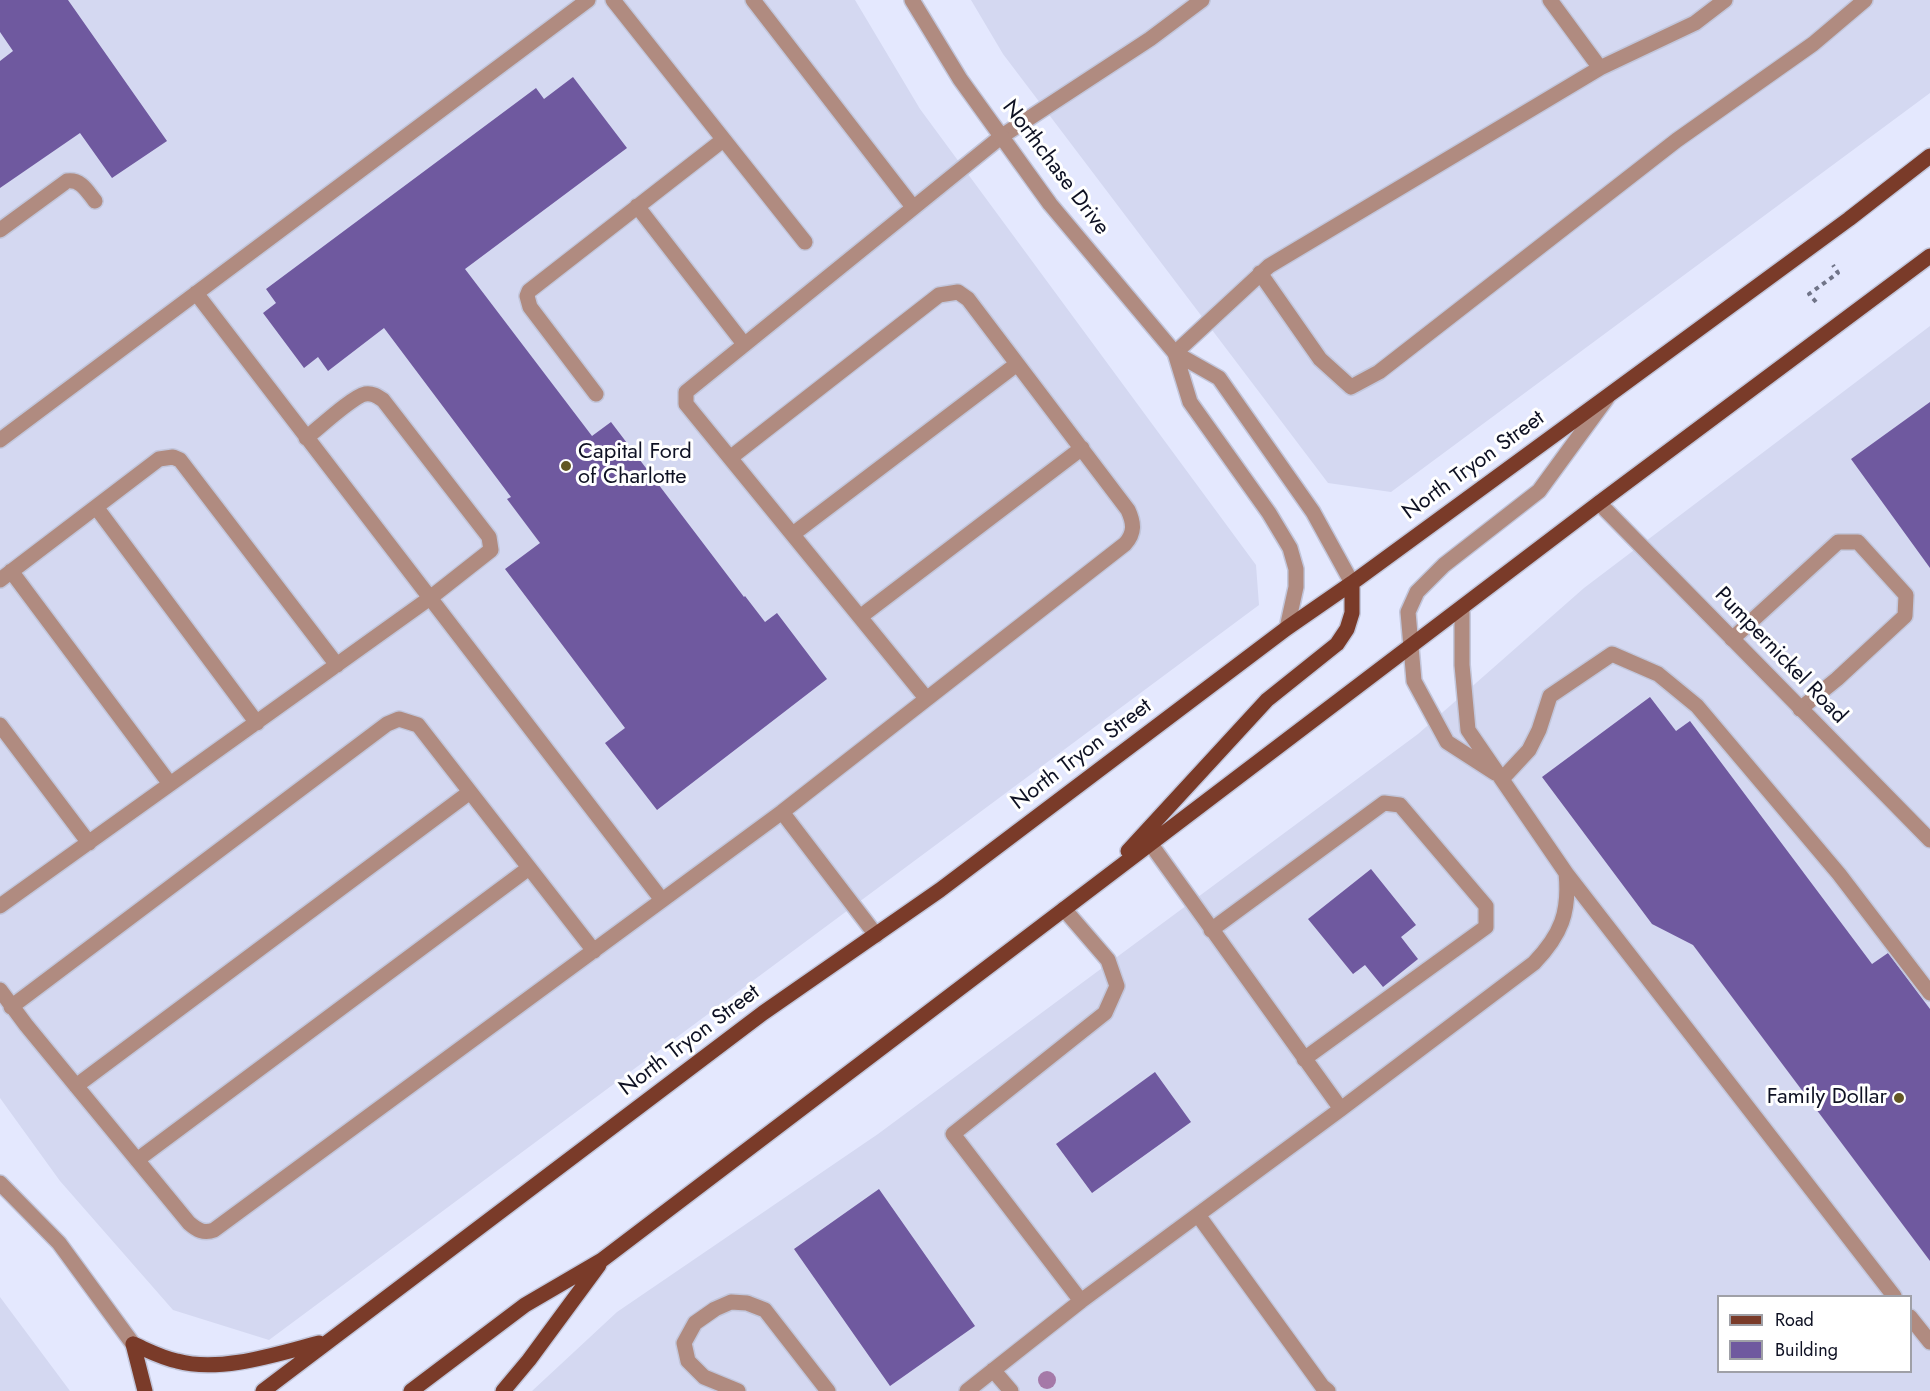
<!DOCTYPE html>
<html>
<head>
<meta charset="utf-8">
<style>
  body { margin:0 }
  #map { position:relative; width:1930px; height:1391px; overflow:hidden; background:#e4e8fe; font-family:Jost,sans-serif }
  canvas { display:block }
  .legend { position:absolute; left:1717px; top:1295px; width:195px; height:78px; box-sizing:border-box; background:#fff; border:2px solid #9fa0a7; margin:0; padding:8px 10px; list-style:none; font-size:18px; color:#0e1123 }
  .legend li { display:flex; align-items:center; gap:12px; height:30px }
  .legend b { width:30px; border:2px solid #9fa0a7 }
</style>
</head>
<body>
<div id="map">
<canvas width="1930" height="1391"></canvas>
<ul class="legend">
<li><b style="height:8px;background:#7a3b29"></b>Road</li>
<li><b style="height:16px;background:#6f599f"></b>Building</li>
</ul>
</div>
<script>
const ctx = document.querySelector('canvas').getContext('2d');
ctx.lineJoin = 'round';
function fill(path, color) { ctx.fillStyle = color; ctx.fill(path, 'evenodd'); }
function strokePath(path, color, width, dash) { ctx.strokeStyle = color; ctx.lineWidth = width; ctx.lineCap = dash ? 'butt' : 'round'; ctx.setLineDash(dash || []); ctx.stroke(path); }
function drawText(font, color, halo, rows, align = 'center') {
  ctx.font = font + ' Jost,sans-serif'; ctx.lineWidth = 6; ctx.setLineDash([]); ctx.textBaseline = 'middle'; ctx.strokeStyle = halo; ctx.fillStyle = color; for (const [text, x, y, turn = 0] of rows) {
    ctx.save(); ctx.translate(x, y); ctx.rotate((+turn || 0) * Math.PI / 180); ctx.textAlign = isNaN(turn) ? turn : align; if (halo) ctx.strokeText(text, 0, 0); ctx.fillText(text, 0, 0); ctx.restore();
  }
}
fill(new Path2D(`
  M0 0H855L920 109 1256 565 1259 605 269 1340 173 1310 60 1181 0 1098Z
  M971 0H1930V93L1391 492 1328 483 1003 54Z
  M1930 326V1391H532L617 1312 878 1134 1418 734 1584 588ZM1718 1296H1910V1372H1718Z
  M0 1297 70 1391H0Z`), '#d4d8f1');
fill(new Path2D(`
  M0 0H68L167 141 112 178 80 133 0 188V61L13 51 0 32Z
  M573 77 627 148 465 269 592 436 611 422 744 597 745 596 765 622 777 613 827 679 657 810 605 743 625 728 505 569 540 543 507 499 511 497 384 328 328 371 318 357 304 368 263 313 276 303 266 289 536 88 544 99Z
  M1930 402V568L1851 459Z
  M1650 697 1676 731 1690 721 1872 964 1888 953 1930 1009V1261L1693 945 1652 924 1542 777Z
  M1371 869 1416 925 1401 937 1418 959 1383 987 1365 965 1353 974 1308 919Z
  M1155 1072 1191 1122 1092 1193 1056 1144Z
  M879 1189 975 1326 890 1386 794 1249Z`), '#6f599f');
const service = new Path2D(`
  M613 0 805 242
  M753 0 913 207
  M1550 0 1600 68
  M637 206 744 344
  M0 230 67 181C81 179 87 191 95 201
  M1260 273 1320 359 1351 387 1379 372 1677 140 1813 44 1865 0
  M196 293 662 900
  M1175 353 1269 266 1600 68 1695 23 1725 0
  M596 394 530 307 527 296 529 291 723 140
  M0 440 588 0
  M96 507 257 723
  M793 534 1017 364
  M11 571 170 784
  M0 580 159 459 173 457 180 460 337 665
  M860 617 1082 448
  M1732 639 1838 542H1858L1906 595 1905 616 1837 679 1800 709
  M926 698 686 404V392L1002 136 1150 39 1202 0
  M0 725 89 843
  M1495 773 1447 742 1414 681 1408 612 1417 592 1444 565 1539 491 1607 398
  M1503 778 1529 750 1539 730 1550 696 1612 654 1658 674 1697 706 1839 874 1930 993
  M782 812 876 935
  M1150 843 1341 1109
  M1566 873 1894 1296
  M0 906 430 598 491 550 489 537 383 400C377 396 373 393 365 394 352 397 319 428 306 438
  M1064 909 1108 960 1117 986 1105 1013 953 1134 1081 1301
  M1211 930 1384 803 1400 805 1486 906V927L1304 1059
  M0 990 26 1025 189 1223C197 1230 204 1234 214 1230L782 812 1125 544C1135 533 1134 523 1128 510L968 299 958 292 939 295 730 458
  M11 1007 387 724 399 719 418 725 594 951
  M76 1086 470 792
  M137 1160 529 868
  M1198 1215 1322 1386 1328 1391
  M1910 1317 1930 1342
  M993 1370 1011 1391
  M738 1391 704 1377 688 1361 684 1343 695 1323 715 1309 731 1302 747 1303 765 1310 828 1391
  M967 1391 1081 1301 1341 1109 1534 963C1561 935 1570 912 1566 873L1468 730 1462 665V608`);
const minor = new Path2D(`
  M912 0 960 79 1050 204 1175 353 1219 378 1313 512 1352 583
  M1175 353 1190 402 1269 513 1290 548 1296 569V587L1287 628
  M1599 503 1930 840
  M0 1183 59 1243 133 1344`);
const primary = new Path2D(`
  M1128 851 1267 700 1337 644 1347 629 1352 613V583
  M133 1344C147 1350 162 1358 177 1361 220 1373 277 1354 319 1343
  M133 1344 145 1391
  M263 1391 763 1013 940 890 1287 628 1352 583 1609 395 1849 219 1930 156
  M411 1391 525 1305 602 1260 1599 503 1930 256
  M503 1391 529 1360 599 1265`);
strokePath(service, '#c2c6db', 18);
strokePath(minor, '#c2c6db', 18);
strokePath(primary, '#c2c6db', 18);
strokePath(new Path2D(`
  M1816 302 1809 294 1838 273 1833 265`), '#707488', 4, [4.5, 4.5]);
strokePath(service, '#b08b80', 15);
strokePath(minor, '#b08b80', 15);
strokePath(primary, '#7a3b29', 15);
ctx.fillStyle = '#a579a8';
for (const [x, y] of [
  [1047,1380]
]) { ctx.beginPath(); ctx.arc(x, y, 9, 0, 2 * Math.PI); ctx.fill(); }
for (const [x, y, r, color] of [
  [566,466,6,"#635724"],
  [1899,1098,6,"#635724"]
]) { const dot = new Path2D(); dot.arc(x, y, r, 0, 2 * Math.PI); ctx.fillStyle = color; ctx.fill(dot); strokePath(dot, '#fff', 2); }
drawText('22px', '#0e1123', '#fff', [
  ["Northchase Drive",1055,168,53],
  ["North Tryon Street",1474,466,-36],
  ["Pumpernickel Road",1780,656,46],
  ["North Tryon Street",1082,755,-37],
  ["North Tryon Street",690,1041,-37]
]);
drawText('22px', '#0e1123', '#fff', [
  ["Capital Ford",578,453],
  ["of Charlotte",578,478],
  ["Family Dollar",1887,1098,"right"]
], 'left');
</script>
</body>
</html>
